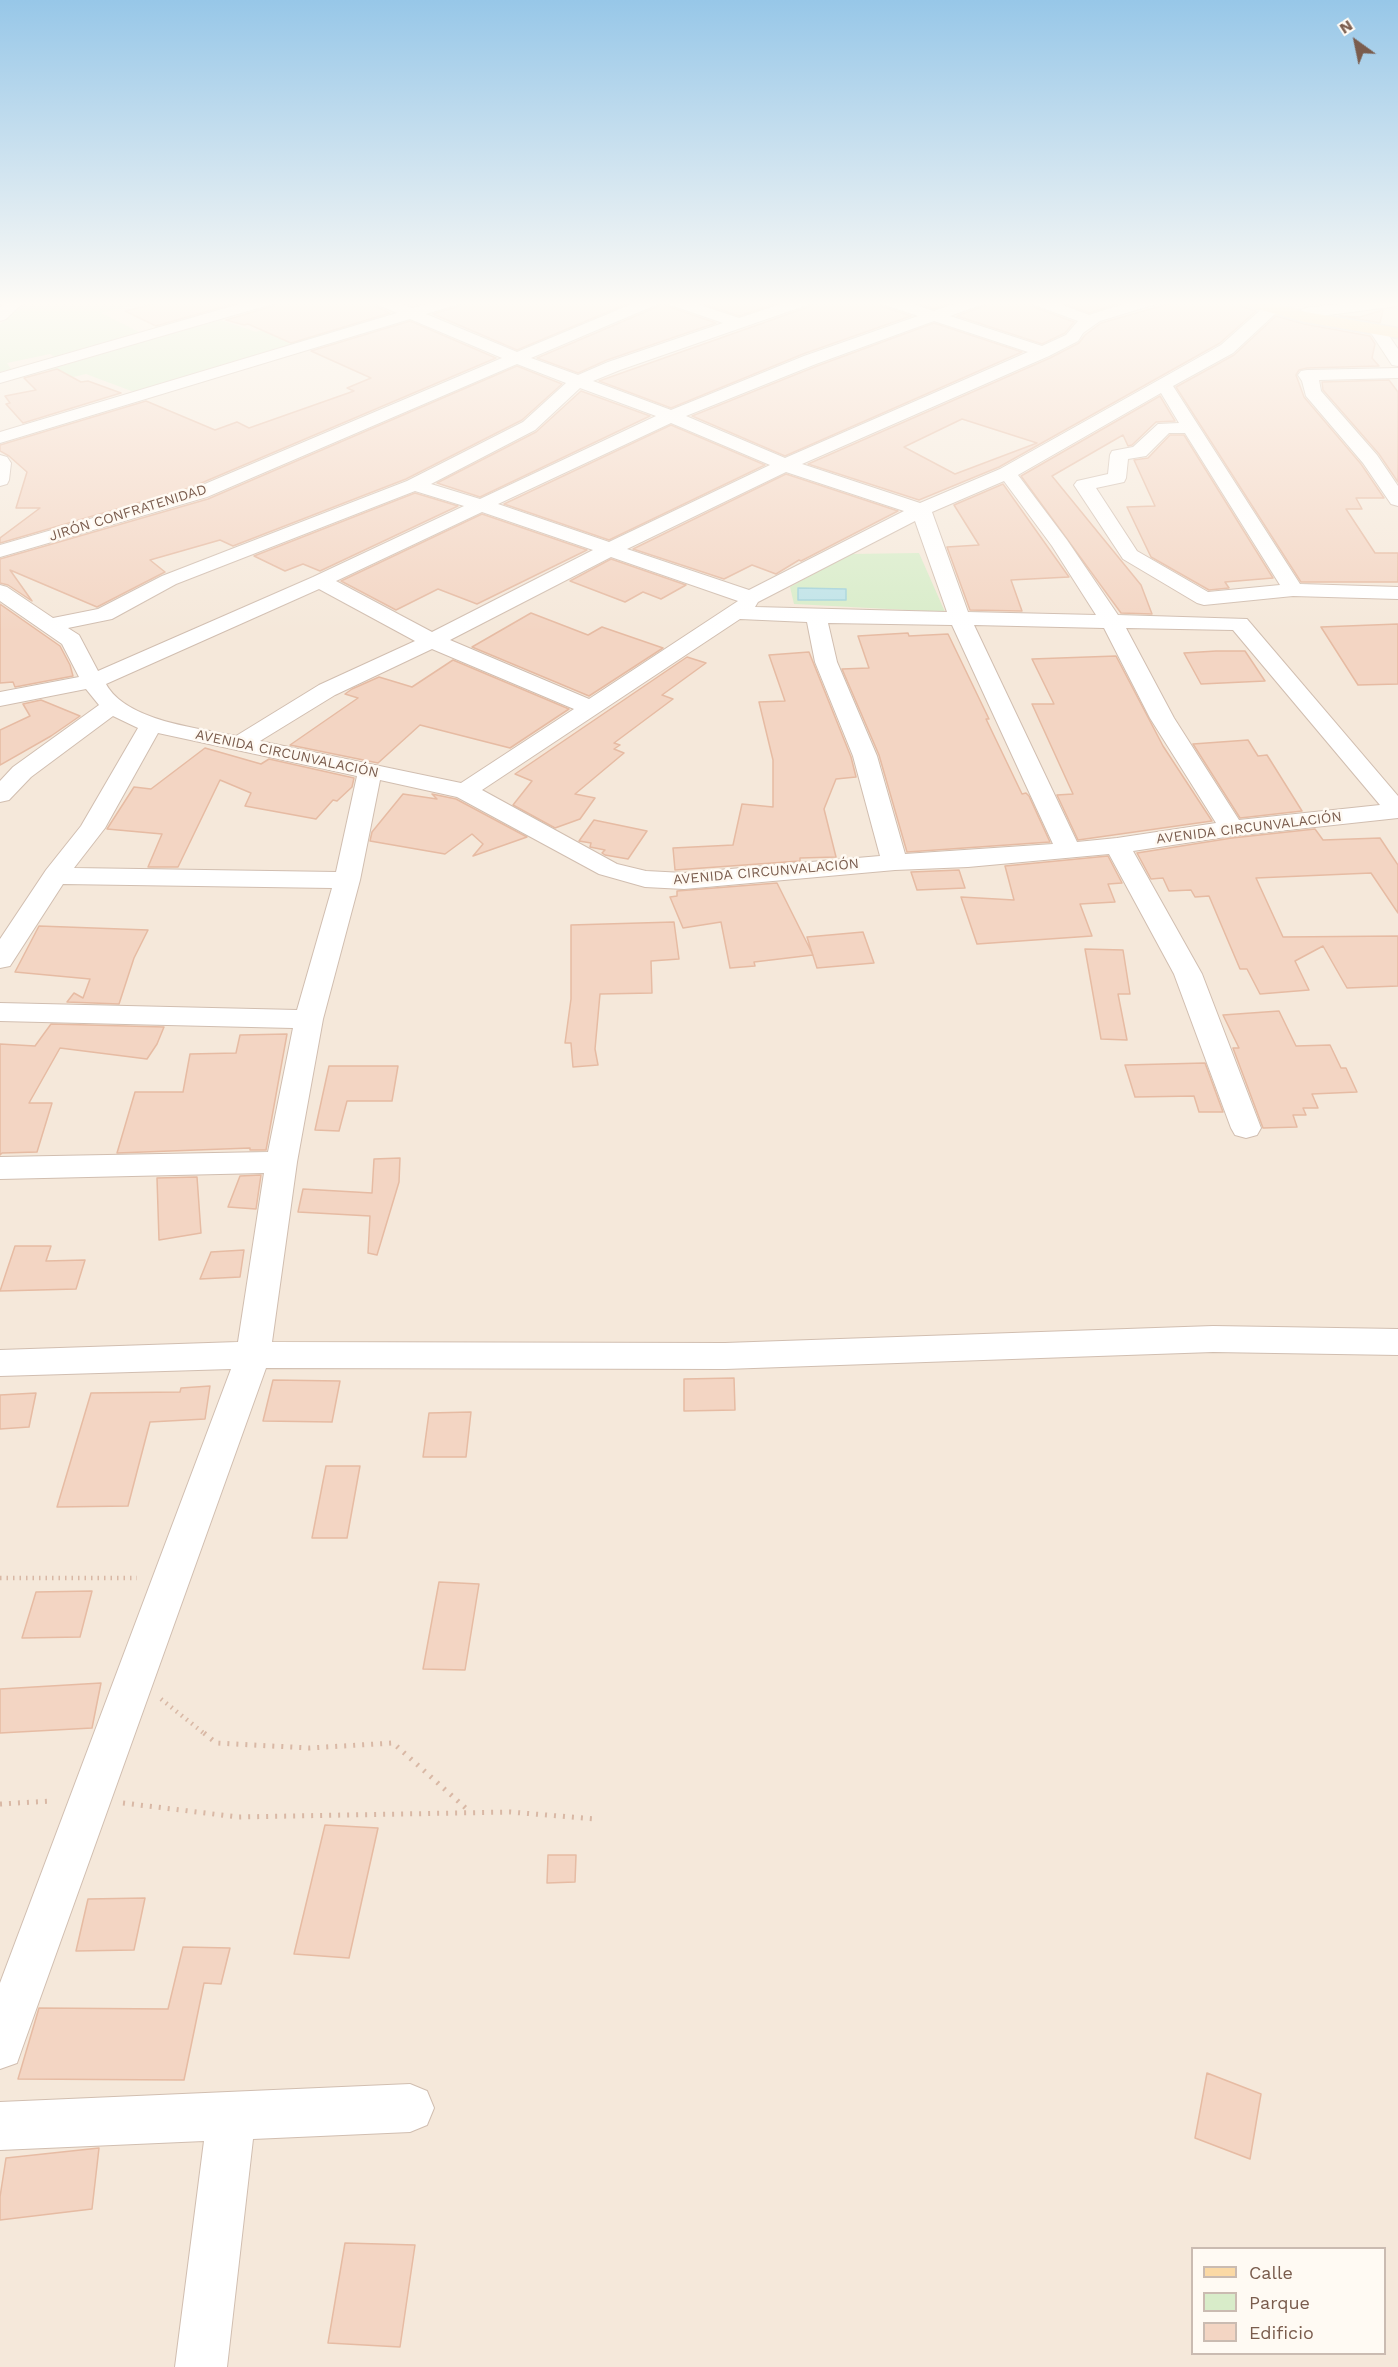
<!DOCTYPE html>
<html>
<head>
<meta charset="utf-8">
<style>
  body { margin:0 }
  #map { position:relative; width:1398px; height:2367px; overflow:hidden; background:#fdf6ec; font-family:"Work Sans",sans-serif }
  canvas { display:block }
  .legend { position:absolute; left:1191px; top:2247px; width:195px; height:108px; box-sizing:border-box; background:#fffaf3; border:2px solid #cabbb1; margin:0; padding:8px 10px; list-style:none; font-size:18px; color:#7a5c4d }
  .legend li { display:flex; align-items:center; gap:12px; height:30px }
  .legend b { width:30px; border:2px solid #cabbb1 }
  .north { position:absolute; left:1326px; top:12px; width:60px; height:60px; -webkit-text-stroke:4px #fffaf3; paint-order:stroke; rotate:327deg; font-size:16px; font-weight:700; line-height:24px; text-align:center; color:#7a5c4d }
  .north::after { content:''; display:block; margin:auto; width:21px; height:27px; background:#7a5c4d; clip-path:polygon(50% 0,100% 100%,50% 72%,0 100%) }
</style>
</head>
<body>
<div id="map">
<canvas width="1398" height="2367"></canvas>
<ul class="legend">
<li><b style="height:8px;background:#fbd9a5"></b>Calle</li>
<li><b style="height:16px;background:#d8ecc9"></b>Parque</li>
<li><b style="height:16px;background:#f3d5c3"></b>Edificio</li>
</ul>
<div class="north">N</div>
</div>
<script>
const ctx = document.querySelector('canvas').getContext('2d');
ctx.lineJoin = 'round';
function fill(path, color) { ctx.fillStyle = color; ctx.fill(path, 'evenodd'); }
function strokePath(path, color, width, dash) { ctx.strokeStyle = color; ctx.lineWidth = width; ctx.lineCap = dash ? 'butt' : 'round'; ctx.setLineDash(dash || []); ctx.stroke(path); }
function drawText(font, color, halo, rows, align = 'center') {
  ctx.font = font + ' "Work Sans",sans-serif'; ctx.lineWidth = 5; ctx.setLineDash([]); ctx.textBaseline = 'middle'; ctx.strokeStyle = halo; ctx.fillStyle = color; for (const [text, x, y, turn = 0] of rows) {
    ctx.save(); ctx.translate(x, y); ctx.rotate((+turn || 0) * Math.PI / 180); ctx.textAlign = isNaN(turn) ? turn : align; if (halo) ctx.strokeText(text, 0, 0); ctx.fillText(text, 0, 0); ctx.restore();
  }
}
fill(new Path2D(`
  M0 301H1398V2367H0ZM1192 2248H1384V2354H1192Z`), '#f5e8da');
fill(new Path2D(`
  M29 301H163L150 304 145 302 101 313 141 333 55 357 50 354 7 363 11 369 0 372V324Z
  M218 319 256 332 293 320 334 335 134 392 86 374 69 378 48 370Z
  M919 553 945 612 794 604 790 587 849 554Z`), '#d8ecc9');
const water = new Path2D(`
  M798 588 846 589V600H798Z`);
fill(water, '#bfe3e8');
strokePath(water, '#a5d3da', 1.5);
const building = new Path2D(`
  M166 301H243L156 326 125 311Z
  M276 301H372L375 306 390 313 291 343 248 324 244 325 226 320 273 306Z
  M463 301H634L517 350 433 314 460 306Z
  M662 301 667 306 716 323 607 360 578 373 537 358 659 306Z
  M694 301H784L739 316Z
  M814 301H878L881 306 911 316 803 354 671 408 599 381 811 306Z
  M909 301H957L934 309Z
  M987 301H1028L1031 306 1074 322 1065 333 1042 344 957 316 984 306Z
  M1057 301H1099L1106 303 1117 301 1123 302 1089 313Z
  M1179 301H1237L1240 306 1256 311 1220 343 999 467 919 500 808 464 1050 358 1079 343 1085 335 1101 323ZM962 419 1037 443 955 474 904 447Z
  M1383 310 1380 323 1340 316 1360 317Z
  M1276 316 1304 324 1370 336 1375 344 1372 358 1379 366 1307 368 1299 370 1296 375 1304 397 1361 464 1384 498H1356L1362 509H1346L1375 553H1398V582H1301L1176 387 1234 355Z
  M410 321 496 358 192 487 0 543V538L40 508H16L27 472 9 456 0 451V445L146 401 215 430 237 422 249 428 354 391 347 388 371 378 311 351Z
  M934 323 1022 352 785 456 692 416 817 366Z
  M517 366 562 384 522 420 406 479 233 546 220 540 150 560 165 572 97 607 10 570 32 601 8 585 0 583V559L208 499Z
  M57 369 81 382 88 381 121 393 23 423 6 404 10 403 5 396 36 390 24 378Z
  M1389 380 1398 392V482L1379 454 1323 390 1322 382Z
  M581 391 650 416 480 497 437 483 536 432Z
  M1160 396 1175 421 1156 422 1132 445 1128 446 1123 435 1052 476 1141 585 1152 614 1121 613 1021 476Z
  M671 425 765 465 609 540 504 504Z
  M1170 435H1184L1273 578 1225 582 1229 588 1209 590 1151 557 1127 507 1155 506 1134 460 1148 458Z
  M786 474 898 511 801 561 799 560 776 574 752 565 724 579 633 549Z
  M1003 484 1069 577 1011 580 1022 611 970 610 947 547 979 545 954 505Z
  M415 493 458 506 320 571 303 564 285 571 254 556Z
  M482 514 587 550 477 604 438 589 396 610 341 581Z
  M611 559 686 585 661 599 643 592 625 602 570 581Z
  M0 604 60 646 70 665 73 676 15 687 13 682 0 683Z
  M531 613 588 635 602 627 663 648 589 696 472 647Z
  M1398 624V684L1358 685 1321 627Z
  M908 633 909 636 948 634 989 719H986L1022 794 1026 793 1029 796 1050 842 907 852 879 755 842 669 869 668 858 636Z
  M1216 651H1245L1265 681 1201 684 1184 653Z
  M809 652 851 757 856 777 836 779 824 809 836 857 800 858V861L675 870 673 848 733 845 742 804 773 807V760L759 702 785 701 769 655Z
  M1116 656 1163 746 1212 821 1078 840 1057 795 1073 794 1032 704H1054L1032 659Z
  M687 657 706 663 662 695 673 699 614 743 620 745 614 749 624 753 575 794 595 798 580 819 555 828 513 805 532 781 515 774Z
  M453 660 569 709 510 748 420 725 378 763 290 745 358 698 345 694 352 689 379 677 412 687Z
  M41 700 80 716 51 736 0 765V730L30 716 23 704Z
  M1248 740 1258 756 1267 755 1302 811 1240 818 1193 744Z
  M205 748 261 764 269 759 354 778 352 787 337 801 333 800 316 819 245 806 251 793 220 780 178 867H148L162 834 107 829 134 787 151 789Z
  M403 794 437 799 432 794 456 799 527 837 473 856 483 844 472 834 445 854 370 841 372 832Z
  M594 820 647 831 628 859 605 855 602 853 605 850 590 847 591 843 579 841Z
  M1315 829 1323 840 1380 838 1398 865V913L1371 873 1256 878 1283 937 1398 936V986L1347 988 1323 946 1295 961 1309 990 1260 994 1247 969H1240L1209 896 1195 897 1191 890 1169 891 1163 878 1151 879 1137 853 1232 838Z
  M1108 856 1122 883 1108 884 1115 902 1080 904 1092 936 977 944 961 897 1014 900 1005 866Z
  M959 870 965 888 917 890 911 872Z
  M777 883 813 955 754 962 755 966 730 968 721 922 683 928 670 897 677 896V891Z
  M674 922 679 959 651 961 652 993 600 994 595 1049 598 1065 573 1067 571 1043H565L571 999V925Z
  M39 926 148 930 134 958 119 1004 67 1002 74 993 83 998 90 979 15 972Z
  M863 932 874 963 817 968 807 937Z
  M1085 949 1123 950 1130 994H1118L1127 1040 1101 1039Z
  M1279 1011 1296 1046 1330 1045 1341 1068H1346L1357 1092 1312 1094 1318 1108H1303L1306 1115H1293L1297 1127 1263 1128 1233 1048H1239L1223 1015Z
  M51 1024 164 1027 157 1044 147 1059 60 1048 29 1103H52L37 1152 2 1153 0 1155V1044L35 1046Z
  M287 1034 266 1150H250V1148L117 1153 135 1092H183L190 1054 236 1053 240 1035Z
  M1205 1063 1223 1112H1199L1194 1096 1135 1097 1125 1065Z
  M329 1066H398L392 1101H347L339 1131 315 1130Z
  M400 1158 399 1182 377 1255 368 1253 370 1216 298 1212 303 1189 372 1193 374 1159Z
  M261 1175 256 1209 228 1207 240 1176Z
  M197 1177 201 1233 159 1240 157 1178Z
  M15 1246H51L46 1261 85 1260 76 1289 0 1291Z
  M244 1250 240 1277 200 1279 211 1252Z
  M734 1378 735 1410 684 1411V1379Z
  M273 1380 340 1381 332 1422 263 1421Z
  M210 1386 205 1419 150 1422 128 1506 57 1507 91 1393 180 1392 181 1388Z
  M36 1393 29 1427 0 1429V1395Z
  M471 1412 466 1457H423L429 1413Z
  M326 1466H360L347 1538H312Z
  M439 1582 479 1584 465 1670 423 1669Z
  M92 1591 80 1637 22 1638 36 1592Z
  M101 1683 92 1728 0 1733V1689Z
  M325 1825 378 1828 349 1958 294 1954Z
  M548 1855H576L575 1882 547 1883Z
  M145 1898 134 1950 76 1951 88 1899Z
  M183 1947 230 1948 221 1984 204 1983 184 2080 18 2079 39 2008 168 2009Z
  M1207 2073 1261 2094 1250 2159 1195 2138Z
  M99 2148 92 2209 0 2220V2197L6 2158Z
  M345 2243 415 2245 400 2347 328 2343Z`);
fill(building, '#f3d5c3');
strokePath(building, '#e6bba3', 1.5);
const minor = new Path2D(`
  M8 301H25L6 319 0 321V308Z
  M250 301H274L272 304 0 383V373Z
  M374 301H395L412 308 438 301H461L459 304 426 314 517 352 639 301H660L658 304 531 358 578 375 608 362 723 323 668 304 666 301H688L739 318 790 301H812L810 304 620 370 593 381 671 410 804 356 918 316 882 304 880 301H903L934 311 963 301H985L983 304 950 316 1042 346 1066 335 1078 321 1032 304 1030 301H1052L1089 315 1134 301H1158L1156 304 1100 321 1083 333 1078 341 1049 356 802 464 920 503 1000 469 1221 345 1265 306H1277L1279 309 1277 312 1233 353 1173 386 1300 584 1398 587V599L1293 596 1204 605 1197 603 1123 559 1074 485 1077 481 1108 474 1110 455 1112 451 1133 447 1158 424 1179 423 1161 393 1018 475 1067 540 1118 615 1247 619 1398 796V818L1232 836 1133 851 1202 974 1261 1128 1257 1135 1246 1138 1235 1135 1231 1128 1174 974 1109 854 968 867 895 870 684 889 645 887 599 874 457 797 380 780 360 880 323 1019 297 1162 272 1342 725 1343 1213 1326 1398 1329V1355L1213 1352 725 1369 266 1368 23 2046 17 2063 0 2069V1983L231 1369 0 1376V1350L238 1342 264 1173 0 1179V1157L268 1152 293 1028 0 1021V1003L297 1010 332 888 63 884 10 966 0 968V939L46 870 81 826 138 728 113 716 31 777 9 800 0 802V781L13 767 99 705 86 689 0 706V692L79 677 62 644 0 601V585L7 587 53 618 98 609 162 576 407 481 523 422 566 383 517 364 207 497 0 557V545L193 489 502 358 410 319 0 443V432L397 313 376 304ZM934 321 1028 352 785 458 686 416 816 364ZM580 388 656 416 480 499 431 484 535 430ZM671 423 770 465 609 542 498 504ZM1169 433H1185L1280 585 1208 592 1137 551 1096 488 1124 482 1126 478 1128 459 1146 456ZM786 472 904 511 749 590 627 549ZM1004 481 1052 546 1096 615 968 612 932 512ZM415 491 464 506 313 577 98 671 79 635 68 628 112 619 176 584ZM482 512 593 550 432 632 336 581ZM915 521 947 612 755 607 758 602ZM611 557 738 601 589 699 450 640ZM319 589 415 641 319 685 236 736C198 728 126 721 106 684ZM740 619 807 622 815 662 853 756 880 856 684 873 646 871 617 864 482 790ZM828 623 952 625 1053 844 905 854 877 756 837 662ZM974 625 1104 628 1150 718 1216 823 1117 838 1077 842ZM1126 628 1233 630 1380 805 1239 820 1174 718ZM432 649 574 709 461 783 260 741 335 695ZM158 733 357 776 336 872 74 868 105 828Z
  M1364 301H1398V306L1305 318 1297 313 1305 308Z
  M1377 325 1383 327 1398 349V366L1392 365 1369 330Z
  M1398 368V378L1319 380 1321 391 1377 455 1398 486V506L1391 504 1363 463 1306 396 1302 381 1298 375 1301 371 1307 370Z
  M0 455 7 457 11 463 9 480 7 484 0 486Z
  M410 2084 427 2091 434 2108 427 2125 410 2132 253 2139 227 2367H175L204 2141 0 2150V2102Z`);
const major = new Path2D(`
  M1239 301H1264L1306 312 1398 328V338L1304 322 1241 304Z`);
strokePath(minor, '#d1beb0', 2);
strokePath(major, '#dad1cd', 3);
strokePath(new Path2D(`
  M0 1578H137
  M161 1699 206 1735`), '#d9b8a5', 4.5, [1.5, 5]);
strokePath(new Path2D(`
  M204 1733 216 1743 309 1748 393 1743 469 1811
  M123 1803 238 1817 510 1812 595 1819
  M0 1804 53 1801`), '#d9b8a5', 5, [2, 7]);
fill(minor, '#fff');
fill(major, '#fbd9a5');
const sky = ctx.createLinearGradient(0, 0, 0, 632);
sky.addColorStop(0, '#97c7e8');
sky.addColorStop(0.48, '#fefbf6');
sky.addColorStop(1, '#fefbf600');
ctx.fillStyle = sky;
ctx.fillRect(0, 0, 1398, 632);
drawText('14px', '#7a5c4d', '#fffaf3', [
  ["JIRÓN CONFRATENIDAD",128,513,-17],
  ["AVENIDA CIRCUNVALACIÓN",287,754,12],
  ["AVENIDA CIRCUNVALACIÓN",1249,828,-7],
  ["AVENIDA CIRCUNVALACIÓN",766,872,-5]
]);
</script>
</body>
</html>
